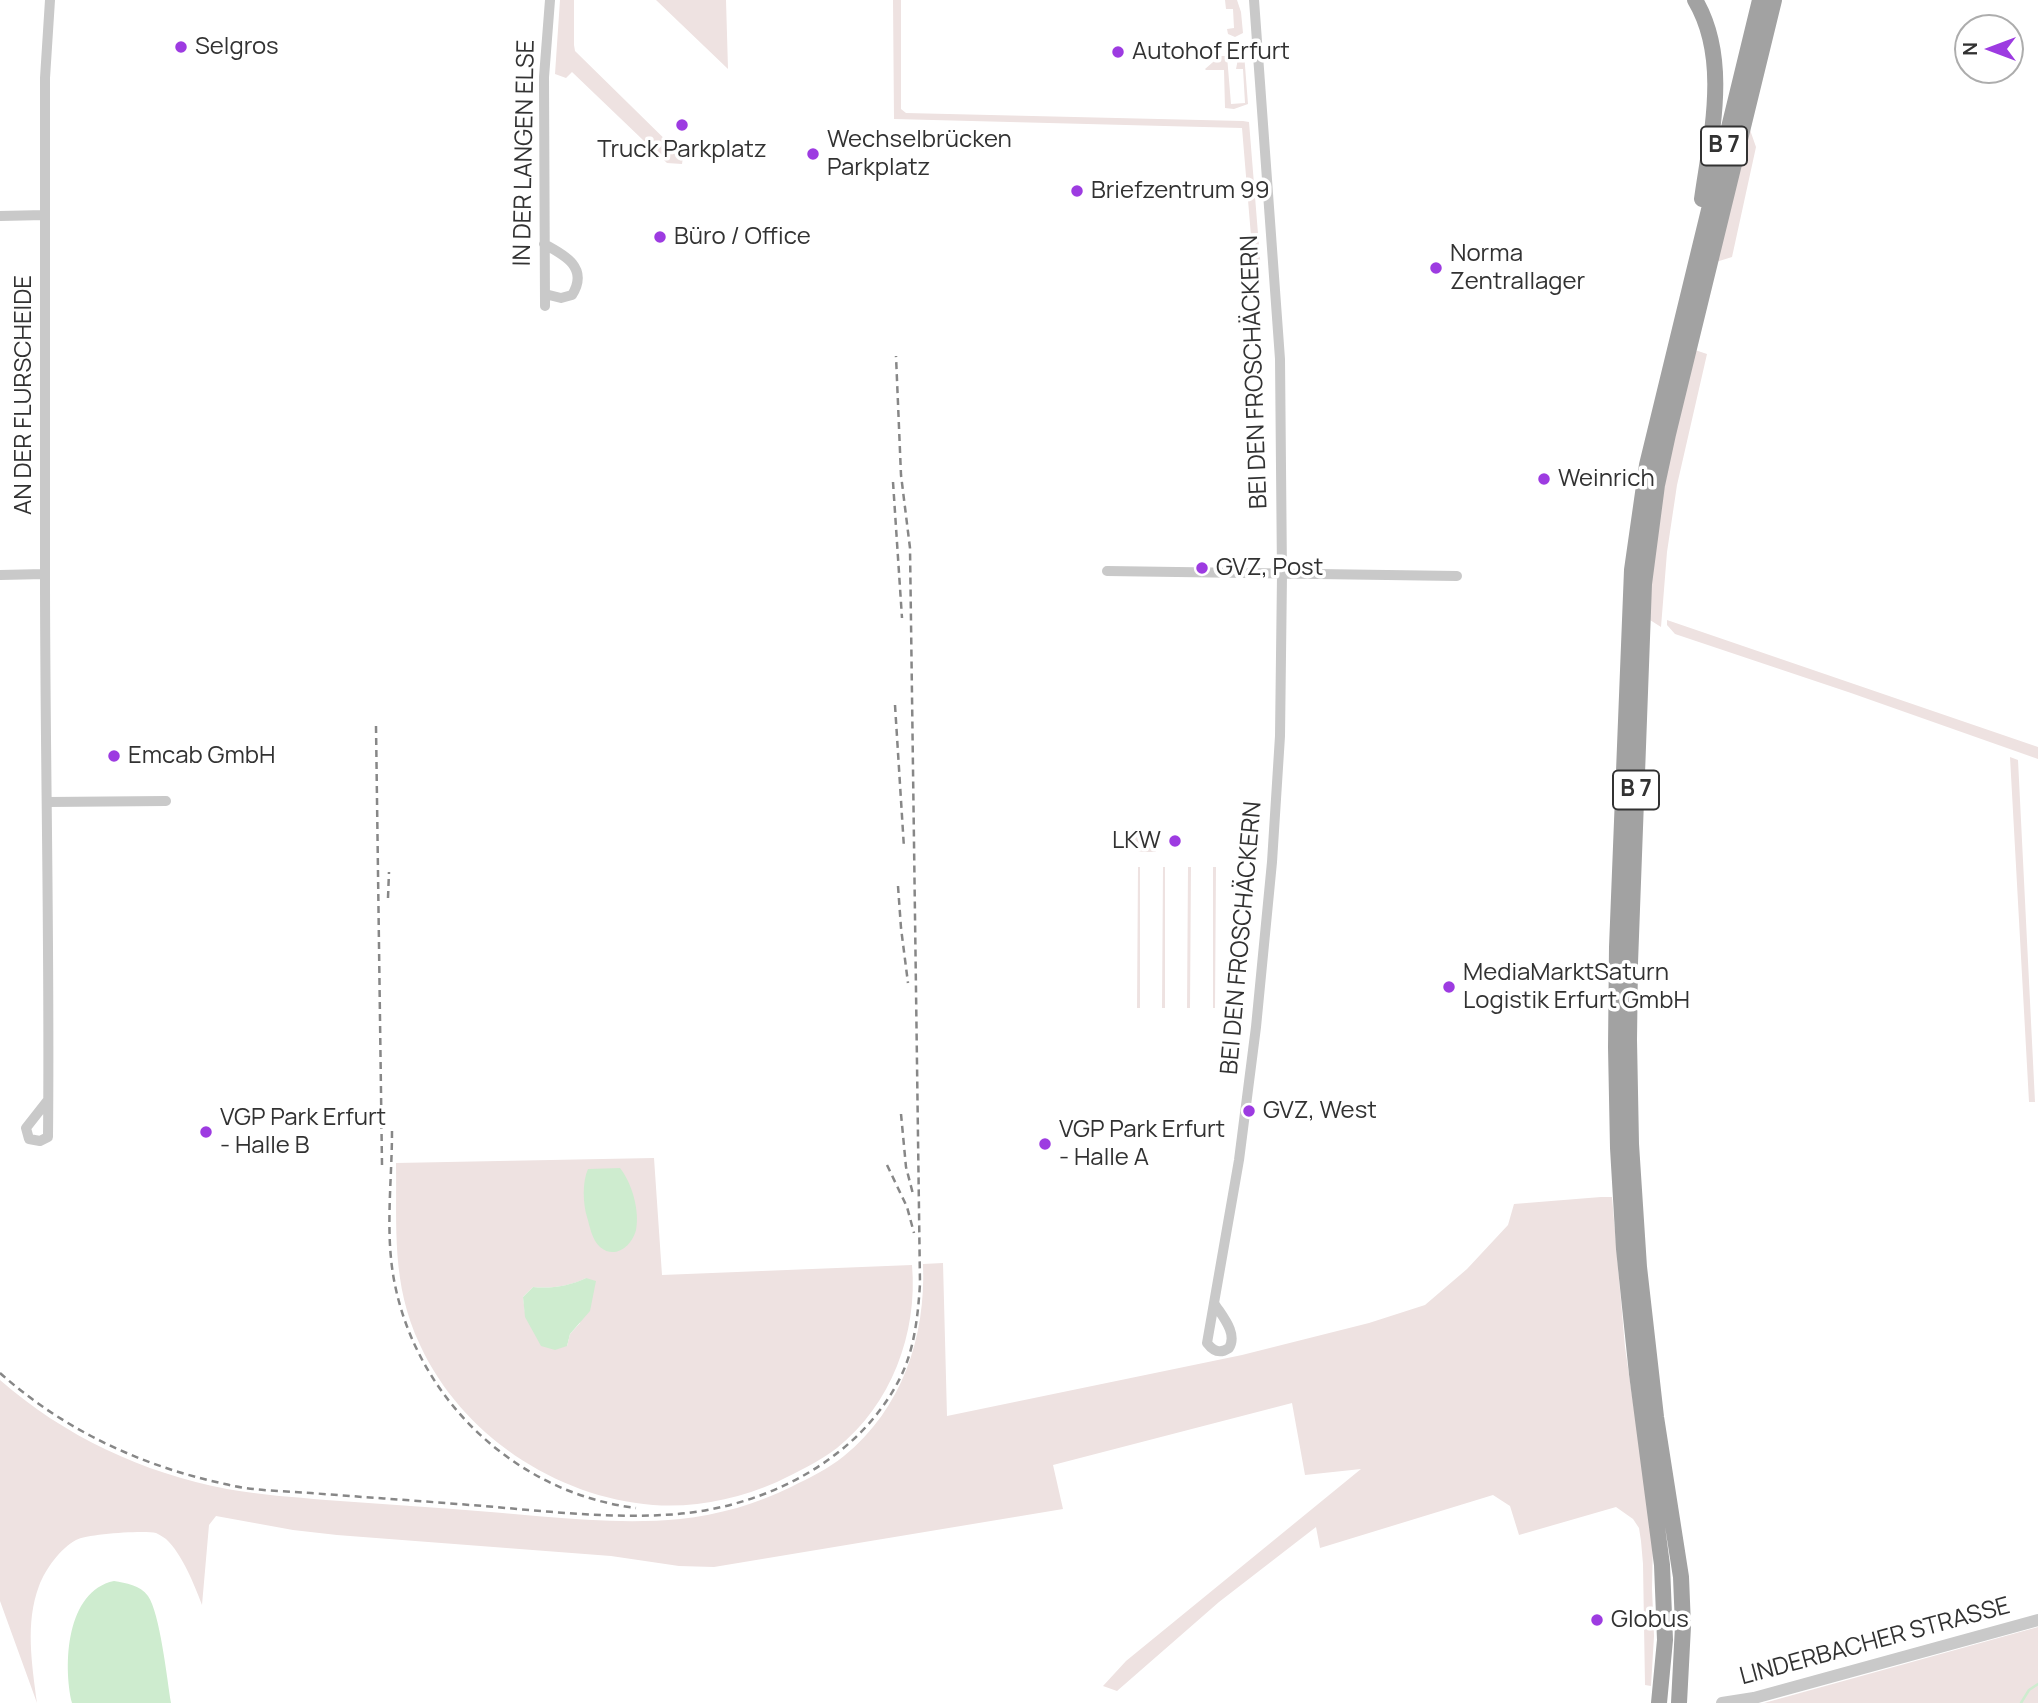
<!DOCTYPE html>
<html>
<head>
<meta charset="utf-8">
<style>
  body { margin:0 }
  #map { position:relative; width:2038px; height:1703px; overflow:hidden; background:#fff; font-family:Manrope,sans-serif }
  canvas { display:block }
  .north { position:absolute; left:1954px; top:14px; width:70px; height:70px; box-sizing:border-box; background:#fff; border:2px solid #adadad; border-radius:50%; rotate:270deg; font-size:19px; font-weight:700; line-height:28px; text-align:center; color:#323232 }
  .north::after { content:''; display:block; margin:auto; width:24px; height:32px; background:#9d3be1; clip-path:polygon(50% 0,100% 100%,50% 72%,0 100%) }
</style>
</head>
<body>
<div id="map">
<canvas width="2038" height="1703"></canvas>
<div class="north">N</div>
</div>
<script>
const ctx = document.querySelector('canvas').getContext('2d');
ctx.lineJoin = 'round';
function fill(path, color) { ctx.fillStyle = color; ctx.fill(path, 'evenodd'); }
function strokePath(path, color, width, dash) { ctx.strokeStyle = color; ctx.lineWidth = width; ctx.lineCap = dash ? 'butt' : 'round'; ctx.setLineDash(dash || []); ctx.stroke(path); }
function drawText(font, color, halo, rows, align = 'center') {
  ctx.font = font + ' Manrope,sans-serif'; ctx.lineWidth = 7; ctx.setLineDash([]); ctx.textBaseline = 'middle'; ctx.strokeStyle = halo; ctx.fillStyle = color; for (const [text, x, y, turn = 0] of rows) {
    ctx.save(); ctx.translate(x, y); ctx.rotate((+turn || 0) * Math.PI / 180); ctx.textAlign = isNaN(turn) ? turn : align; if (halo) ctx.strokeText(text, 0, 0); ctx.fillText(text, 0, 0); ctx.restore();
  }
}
fill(new Path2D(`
  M560 0H574V45L575 51 683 157 682 164 667 163 572 72 566 78 555 74Z
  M656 0H726L728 69Z
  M893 0H901V109L906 113 1243 121 1249 122 1261 271 1254 272 1242 128 894 119Z
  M1225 0H1237L1241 12 1243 33 1235 37 1228 34 1227 29 1234 28 1233 9H1226Z
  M1244 53 1248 104 1234 109 1225 108 1224 70H1206L1205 69 1220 56H1227L1231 104 1245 103 1243 69H1236L1239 54Z
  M1749 127 1756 147 1732 257 1716 262Z
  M1695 350 1707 354 1677 485 1667 552 1661 627 1650 620C1651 529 1674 439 1695 350Z
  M1667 620 2038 747V759L1851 693 1675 634 1667 625Z
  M2010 757 2018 760 2035 1102H2029Z
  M1133 829C1146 828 1151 843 1156 852 1141 852 1129 854 1128 835Z
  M1138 867H1140V1008H1137Z
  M1163 867H1165V1008H1162Z
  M1188 867H1191L1190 1008H1187Z
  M1213 867H1216L1215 1008H1213Z
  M654 1158 662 1275 912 1265C918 1333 891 1405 837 1448 819 1462 797 1472 777 1482 738 1499 696 1508 653 1505 555 1497 461 1434 420 1345 391 1283 397 1228 396 1163ZM586 1278 580 1323 570 1334 567 1346 525 1313 523 1297 533 1287C550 1289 571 1286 586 1278Z
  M1601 1197H1612L1625 1347 1653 1540 1652 1589 1654 1636 1651 1686 1645 1685 1643 1564 1641 1541 1639 1528 1633 1519 1616 1507 1519 1535 1510 1506 1493 1495 1320 1548 1316 1527 1219 1602 1117 1691 1103 1686 1126 1661 1361 1469 1305 1475 1292 1403 1053 1465 1063 1509 714 1567 679 1566 611 1556 337 1535 293 1530 216 1516 209 1525 202 1605C194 1584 182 1554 166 1539 163 1537 160 1535 156 1533 144 1530 87 1534 76 1540 60 1549 46 1568 39 1586 25 1623 32 1664 37 1703L0 1601V1380C64 1436 143 1473 227 1489 260 1495 293 1497 326 1500 368 1503 411 1506 453 1509 526 1514 608 1526 680 1519 718 1515 757 1504 791 1487 809 1478 828 1469 844 1456 902 1409 926 1337 923 1264L943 1263 947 1416 1242 1355 1369 1323 1425 1305 1467 1269 1508 1225 1514 1204Z
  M2038 1627V1703H1764Z`), '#eee2e1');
fill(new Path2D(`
  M620 1168C632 1183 640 1211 636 1230 632 1246 615 1260 600 1247 592 1240 590 1227 587 1217 583 1204 582 1182 588 1169Z
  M586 1278 596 1281 590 1311 570 1334 567 1346 555 1350 541 1346 525 1317 523 1297 533 1287C550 1289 570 1286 586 1278Z
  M114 1581C126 1583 140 1585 148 1596 160 1613 167 1679 171 1703H72C63 1665 66 1591 114 1581Z`), '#ceeccf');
strokePath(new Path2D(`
  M2021 1703 2029 1690 2038 1684`), '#ceeccf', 2.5);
strokePath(new Path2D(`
  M0 216 45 215
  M544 244C565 255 589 268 572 295L561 298 545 294
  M545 306 544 77 550 0
  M1107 571 1457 576
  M0 575 45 574
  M48 802 166 801
  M48 1100 26 1128 29 1139 40 1141 48 1137C50 949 45 761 45 573 45 408 45 243 45 78L50 0
  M1214 1303C1222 1316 1238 1333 1229 1348 1220 1354 1213 1351 1207 1343L1239 1160 1256 1027 1272 862 1280 736 1282 575 1280 359 1254 0`), '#c9c9c9', 10);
strokePath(new Path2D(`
  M1722 1703 1754 1698 2038 1620`), '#c9c9c9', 12);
strokePath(new Path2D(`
  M1695 0C1730 59 1711 135 1702 199
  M1659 1703 1665 1640 1662 1565 1637 1374 1624 1249 1618 1148 1616 1047 1617 947 1632 570 1647 465 1760 0
  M1679 1703 1683 1626 1681 1577 1656 1417 1639 1267 1631 1144 1629 1040 1630 963 1644 584 1657 485 1668 434 1774 0`), '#a2a2a2', 16);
strokePath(new Path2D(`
  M893 482 902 618
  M895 705 904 848
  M376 726 382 1165
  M898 886 901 928 908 983
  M388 898 389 872
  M901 1114 906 1167 913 1194
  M392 1131C392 1181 385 1231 394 1280 416 1398 515 1493 636 1508
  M887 1165 907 1207 914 1233
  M0 1373C64 1430 141 1466 225 1484 253 1491 283 1491 311 1493 360 1497 408 1500 457 1504 530 1509 605 1520 678 1514 768 1506 862 1458 902 1374 915 1346 918 1314 920 1284L910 548 901 475 896 356`), '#878787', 2.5, [7, 5]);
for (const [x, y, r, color] of [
  [181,47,7,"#9d3be1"],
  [1118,52,7,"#9d3be1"],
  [682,125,7,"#9d3be1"],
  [813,154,7,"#9d3be1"],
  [1077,191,7,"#9d3be1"],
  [660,237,7,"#9d3be1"],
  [1436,268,7,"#9d3be1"],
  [1544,479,7,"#9d3be1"],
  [1202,568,7,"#9d3be1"],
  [114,756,7,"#9d3be1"],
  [1175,841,7,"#9d3be1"],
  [1449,987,7,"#9d3be1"],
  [1249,1111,7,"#9d3be1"],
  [206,1132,7,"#9d3be1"],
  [1045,1144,7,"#9d3be1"],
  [1597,1620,7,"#9d3be1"]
]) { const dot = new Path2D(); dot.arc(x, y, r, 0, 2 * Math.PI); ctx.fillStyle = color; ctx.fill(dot); strokePath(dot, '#fff', 2.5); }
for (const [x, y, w] of [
  [1724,146,46],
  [1636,790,46]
]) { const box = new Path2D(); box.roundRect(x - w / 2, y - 19.5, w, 39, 5); ctx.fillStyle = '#fff'; ctx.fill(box); strokePath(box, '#323232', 2); }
drawText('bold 23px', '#323232', null, [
  ["B 7",1724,146],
  ["B 7",1636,790]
]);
drawText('24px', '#323232', '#fff', [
  ["Selgros",195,47],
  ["Autohof Erfurt",1132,52],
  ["Wechselbrücken",827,140],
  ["Parkplatz",827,168],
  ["Truck Parkplatz",682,150,"center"],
  ["Briefzentrum 99",1091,191],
  ["Büro / Office",674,237],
  ["Norma",1450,254],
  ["Zentrallager",1450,282],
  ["Weinrich",1558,479],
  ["GVZ, Post",1216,568],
  ["Emcab GmbH",128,756],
  ["LKW",1161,841,"right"],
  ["MediaMarktSaturn",1463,973],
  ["Logistik Erfurt GmbH",1463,1001],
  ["GVZ, West",1263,1111],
  ["VGP Park Erfurt",220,1118],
  ["- Halle B",220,1146],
  ["VGP Park Erfurt",1059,1130],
  ["- Halle A",1059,1158],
  ["Globus",1611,1620]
], 'left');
drawText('24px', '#323232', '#fff', [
  ["IN DER LANGEN ELSE",525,153,-89],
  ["BEI DEN FROSCHÄCKERN",1255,372,-92],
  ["AN DER FLURSCHEIDE",24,395,-90],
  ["BEI DEN FROSCHÄCKERN",1242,938,-85],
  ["LINDERBACHER STRASSE",1875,1642,-15]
]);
</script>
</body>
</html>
